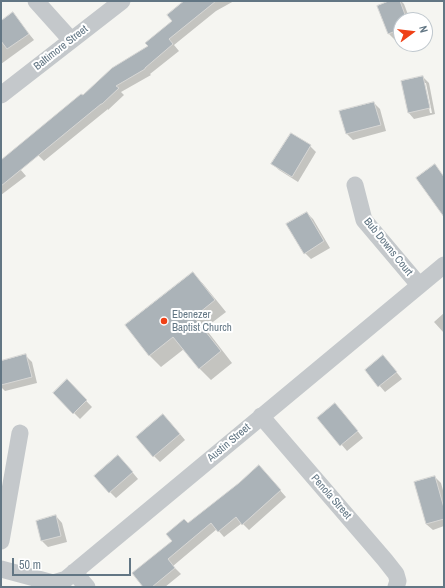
<!DOCTYPE html>
<html>
<head>
<meta charset="utf-8">
<style>
  body { margin:0 }
  #map { position:relative; width:445px; height:588px; overflow:hidden; background:#f5f5f1; font-family:"Archivo Narrow",sans-serif }
  canvas { display:block }
  .frame { position:absolute; inset:0; border:2px solid #627684; pointer-events:none }
  .north { position:absolute; left:393px; top:12px; width:40px; height:40px; box-sizing:border-box; background:#fff; border:1px solid #c0c8ce; border-radius:50%; rotate:75deg; font-size:11px; font-weight:700; line-height:16px; text-align:center; color:#627684 }
  .north::after { content:''; display:block; margin:auto; width:14px; height:18px; background:#ef4117; clip-path:polygon(50% 0,100% 100%,50% 72%,0 100%) }
  .scale { position:absolute; left:12px; top:558px; width:119px; height:18px; box-sizing:border-box; border:2px solid #627684; border-top:0; padding-left:5px; font-size:12px; line-height:14px; white-space:nowrap; color:#627684; -webkit-text-stroke:3px #fff; paint-order:stroke }
</style>
</head>
<body>
<div id="map">
<canvas width="445" height="588"></canvas>
<div class="frame"></div>
<div class="north">N</div>
<div class="scale">50 m</div>
</div>
<script>
const ctx = document.querySelector('canvas').getContext('2d');
ctx.lineJoin = 'round';
function fill(path, color) { ctx.fillStyle = color; ctx.fill(path, 'evenodd'); }
function strokePath(path, color, width, dash) { ctx.strokeStyle = color; ctx.lineWidth = width; ctx.lineCap = dash ? 'butt' : 'round'; ctx.setLineDash(dash || []); ctx.stroke(path); }
function drawText(font, color, halo, rows, align = 'center') {
  ctx.font = font + ' "Archivo Narrow",sans-serif'; ctx.lineWidth = 4; ctx.setLineDash([]); ctx.textBaseline = 'middle'; ctx.strokeStyle = halo; ctx.fillStyle = color; for (const [text, x, y, turn = 0] of rows) {
    ctx.save(); ctx.translate(x, y); ctx.rotate((+turn || 0) * Math.PI / 180); ctx.textAlign = isNaN(turn) ? turn : align; if (halo) ctx.strokeText(text, 0, 0); ctx.fillText(text, 0, 0); ctx.restore();
  }
}
fill(new Path2D(`
  M186 1H234L216 11 174 45 179 51 150 74 151 75 121 92 124 95 108 110V109L44 161 38 155 83 96 150 47 173 21Z
  M391 1H401L404 4 410 20H401V38L395 40 389 34 378 6Z
  M13 14 34 40 1 64V23Z
  M423 77 429 83 435 114 414 119 408 112ZM424 83H426L432 113H430Z
  M374 103 380 109 386 131 353 140 347 134 341 112Z
  M310 146 316 152 298 182 279 170 273 164Z
  M1 161 14 162 26 176 1 195Z
  M307 213 313 219 330 248 311 259 305 253Z
  M193 273 204 285 226 312 205 328 232 363 211 380 199 368 184 349 161 367 149 355Z
  M444 313V333L434 322Z
  M26 356 32 362 37 383 5 391 1 387V362Z
  M389 363 402 379 385 392 366 370Z
  M67 381 92 407 80 419 54 393Z
  M341 410 363 438 347 451 319 418Z
  M169 421 185 440 160 462 154 456Z
  M124 462 138 479 116 498 110 492Z
  M264 472 286 497 249 530 242 523 224 537 217 529 173 566 181 574 165 587H145L173 541 189 524Z
  M435 477 441 483 444 494V526L433 530 426 524Z
  M56 516 62 523 67 542 48 547 42 541Z`), '#0003');
const building = new Path2D(`
  M184 1H216L169 39 173 44 145 68V69L116 86 119 88 102 104H101L1 186V160L81 94 83 95 112 68 148 46 145 43 172 21 167 15Z
  M389 1H400L407 20H401V29L388 34 377 6Z
  M13 12 29 34 7 49 1 41V21Z
  M423 76 430 108 408 113 401 81Z
  M374 102 381 125 346 134 339 111Z
  M291 133 311 145 292 177 271 164Z
  M435 164 444 177V217L416 178Z
  M307 212 324 241 304 254 286 224Z
  M193 272 215 300 194 317 221 351 199 369 173 337 149 356 125 325Z
  M26 354 32 377 1 385V361Z
  M383 355 397 372 378 387 365 370Z
  M67 379 87 400 73 414 53 393Z
  M335 403 358 431 340 446 317 418Z
  M163 414 180 434 153 457 136 437Z
  M118 455 133 472 109 493 94 476Z
  M259 465 281 490 242 525 236 517 218 532 211 523 168 559 175 568 152 587H143L132 573 172 541 166 534 184 519 188 523 239 483Z
  M435 476 444 508V519L426 524 414 482Z
  M56 515 61 536 41 541 36 521Z`);
fill(building, '#abb3b8');
strokePath(building, '#d6d6d4', 1);
strokePath(new Path2D(`
  M36 1 71 40
  M1 95 122 1
  M355 185 364 220 419 285
  M261 416 385 560 396 574 398 581 396 587
  M1 541 20 433
  M1 569 53 583 66 579 444 265
  M74 572 87 587`), '#c4c8cb', 17);
for (const [x, y, r, color] of [
  [164,321,4,"#ef4117"]
]) { const dot = new Path2D(); dot.arc(x, y, r, 0, 2 * Math.PI); ctx.fillStyle = color; ctx.fill(dot); strokePath(dot, '#fff', 1.5); }
drawText('11px', '#627684', '#fff', [
  ["Baltimore Street",61,48,-38],
  ["Bub Downs Court",388,247,51],
  ["Austin Street",229,443,-40],
  ["Penola Street",331,497,49]
]);
drawText('11px', '#627684', '#fff', [
  ["Ebenezer",172,315],
  ["Baptist Church",172,328]
], 'left');
</script>
</body>
</html>
